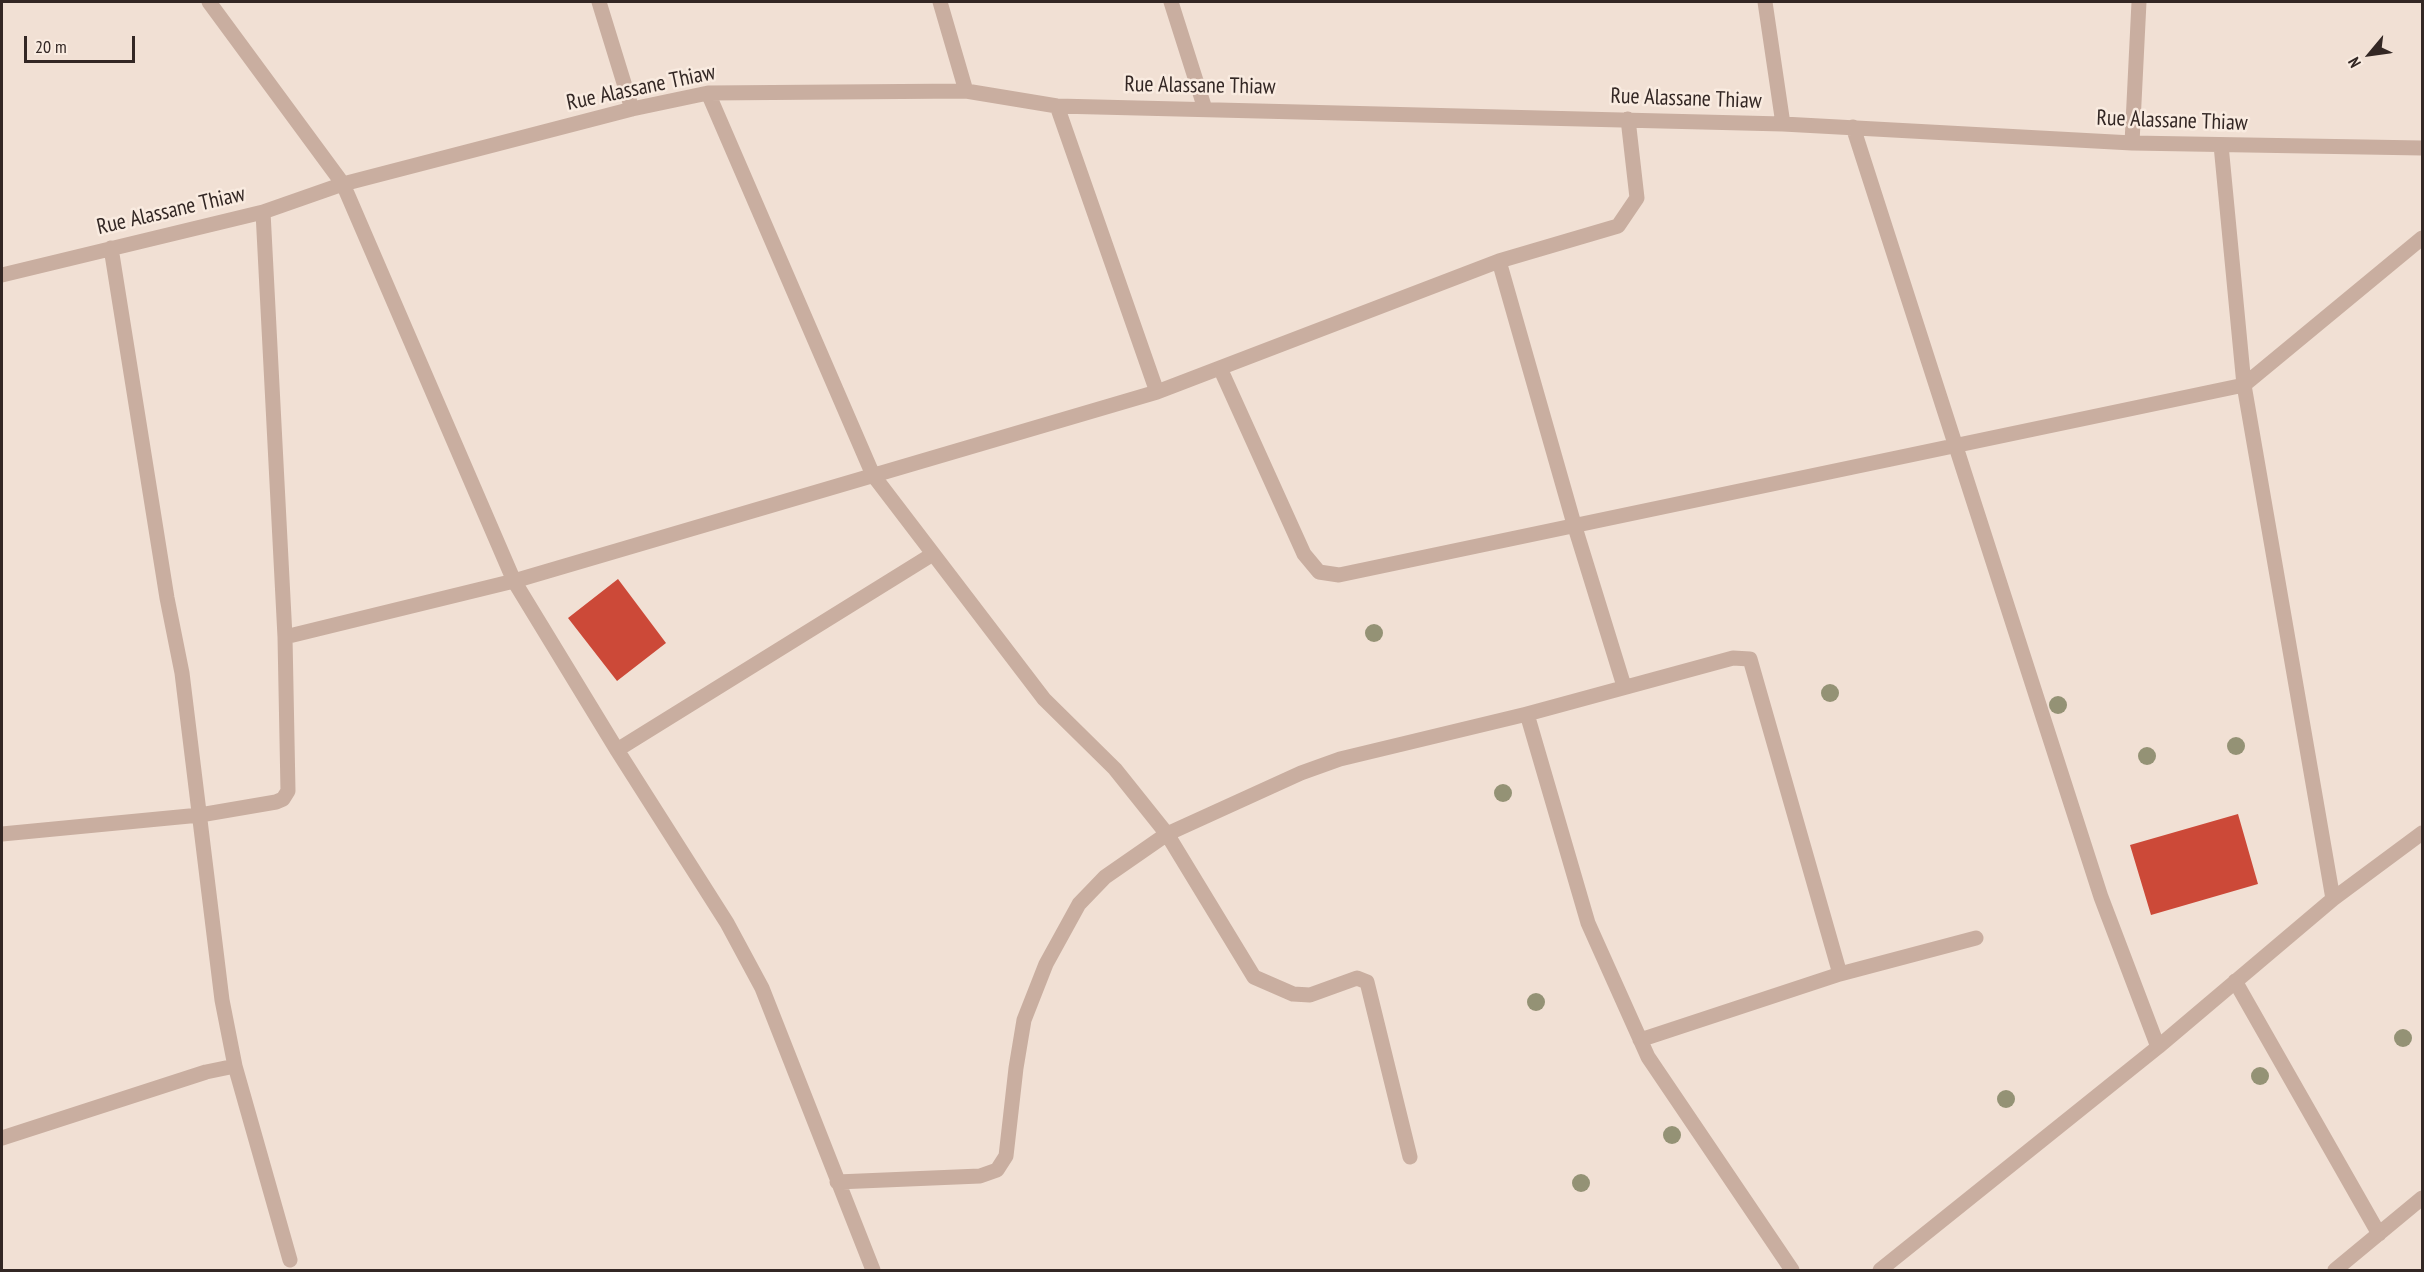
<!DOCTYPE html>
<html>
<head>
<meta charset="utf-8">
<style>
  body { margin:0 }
  #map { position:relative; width:2424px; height:1272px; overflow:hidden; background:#f1e0d4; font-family:"PT Sans Narrow",sans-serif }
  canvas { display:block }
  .frame { position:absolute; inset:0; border:3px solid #332724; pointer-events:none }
  .north { position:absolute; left:2340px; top:24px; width:60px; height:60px; -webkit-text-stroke:4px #f9ebe0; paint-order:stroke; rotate:241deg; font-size:16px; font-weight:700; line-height:24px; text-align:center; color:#332724 }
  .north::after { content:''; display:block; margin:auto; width:21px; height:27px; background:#332724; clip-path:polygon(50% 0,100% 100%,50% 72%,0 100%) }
  .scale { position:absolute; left:24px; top:36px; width:111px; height:27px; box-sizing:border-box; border:3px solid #332724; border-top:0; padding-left:8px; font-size:18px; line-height:21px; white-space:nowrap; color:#332724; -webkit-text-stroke:4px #f9ebe0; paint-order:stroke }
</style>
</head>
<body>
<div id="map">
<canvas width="2424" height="1272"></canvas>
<div class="frame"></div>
<div class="north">N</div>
<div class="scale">20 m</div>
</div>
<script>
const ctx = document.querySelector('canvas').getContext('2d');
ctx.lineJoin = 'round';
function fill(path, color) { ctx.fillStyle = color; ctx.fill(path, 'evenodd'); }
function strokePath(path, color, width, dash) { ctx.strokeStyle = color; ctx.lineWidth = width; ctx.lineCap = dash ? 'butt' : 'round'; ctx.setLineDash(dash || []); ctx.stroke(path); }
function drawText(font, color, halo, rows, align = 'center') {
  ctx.font = font + ' "PT Sans Narrow",sans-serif'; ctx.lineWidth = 5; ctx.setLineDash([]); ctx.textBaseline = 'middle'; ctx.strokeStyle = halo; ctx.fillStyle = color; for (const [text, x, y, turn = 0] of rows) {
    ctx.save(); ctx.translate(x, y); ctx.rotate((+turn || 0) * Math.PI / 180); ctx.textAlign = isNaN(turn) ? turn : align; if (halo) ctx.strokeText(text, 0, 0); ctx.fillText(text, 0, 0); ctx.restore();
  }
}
fill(new Path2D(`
  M618 579 666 643 617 681 568 618Z
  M2238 814 2258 884 2151 915 2130 845Z`), '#cc4938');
strokePath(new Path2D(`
  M209 2 343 184 514 581 617 750 727 923 762 988 873 1270
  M599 2 632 109
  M940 2 966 91
  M1171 2 1205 109
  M1765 2 1783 124
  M708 93 873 475 1044 699 1115 769 1167 834 1254 977 1293 994 1310 995 1357 978 1367 982 1410 1157
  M1057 106 1157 392
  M1853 127 2101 897 2158 1047
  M2132 143 2139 2
  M2221 145 2244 385 2333 899
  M111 248 167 598 182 673 222 1000 235 1066 290 1260
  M1499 261 1574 524 1624 686
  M2 275 263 212 343 184 632 109 708 93 966 91 1057 106 1783 124 2132 143 2422 148
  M1220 368 1304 554 1319 572 1339 575 2244 385 2422 238
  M285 637 514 581 1157 392 1499 261 1618 226 1637 198 1628 119
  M1527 714 1588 923 1648 1057 1792 1270
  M617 750 933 554
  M2 834 200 815 276 802 283 799 288 791 285 637 263 212
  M1840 974 1976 938
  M2235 981 2379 1234
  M2 1138 206 1072 235 1066
  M837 1182 980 1176 997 1170 1006 1156 1016 1068 1024 1020 1046 964 1079 904 1105 877 1167 834 1301 773 1340 759 1527 714 1733 658 1750 659 1840 974 1640 1040
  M1880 1270 2158 1047 2333 899 2422 833
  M2335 1270 2422 1198`), '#c9aea0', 15);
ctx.fillStyle = '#949275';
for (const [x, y] of [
  [1374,633],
  [1830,693],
  [2058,705],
  [2236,746],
  [2147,756],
  [1503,793],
  [1536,1002],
  [2403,1038],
  [2260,1076],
  [2006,1099],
  [1672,1135],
  [1581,1183]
]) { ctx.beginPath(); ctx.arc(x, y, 9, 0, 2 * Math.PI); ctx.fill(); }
drawText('22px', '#332724', '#f9ebe0', [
  ["Rue Alassane Thiaw",1200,86,1],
  ["Rue Alassane Thiaw",641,88,-12],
  ["Rue Alassane Thiaw",1686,99,2],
  ["Rue Alassane Thiaw",2172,121,2],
  ["Rue Alassane Thiaw",171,211,-13]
]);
</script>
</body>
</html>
